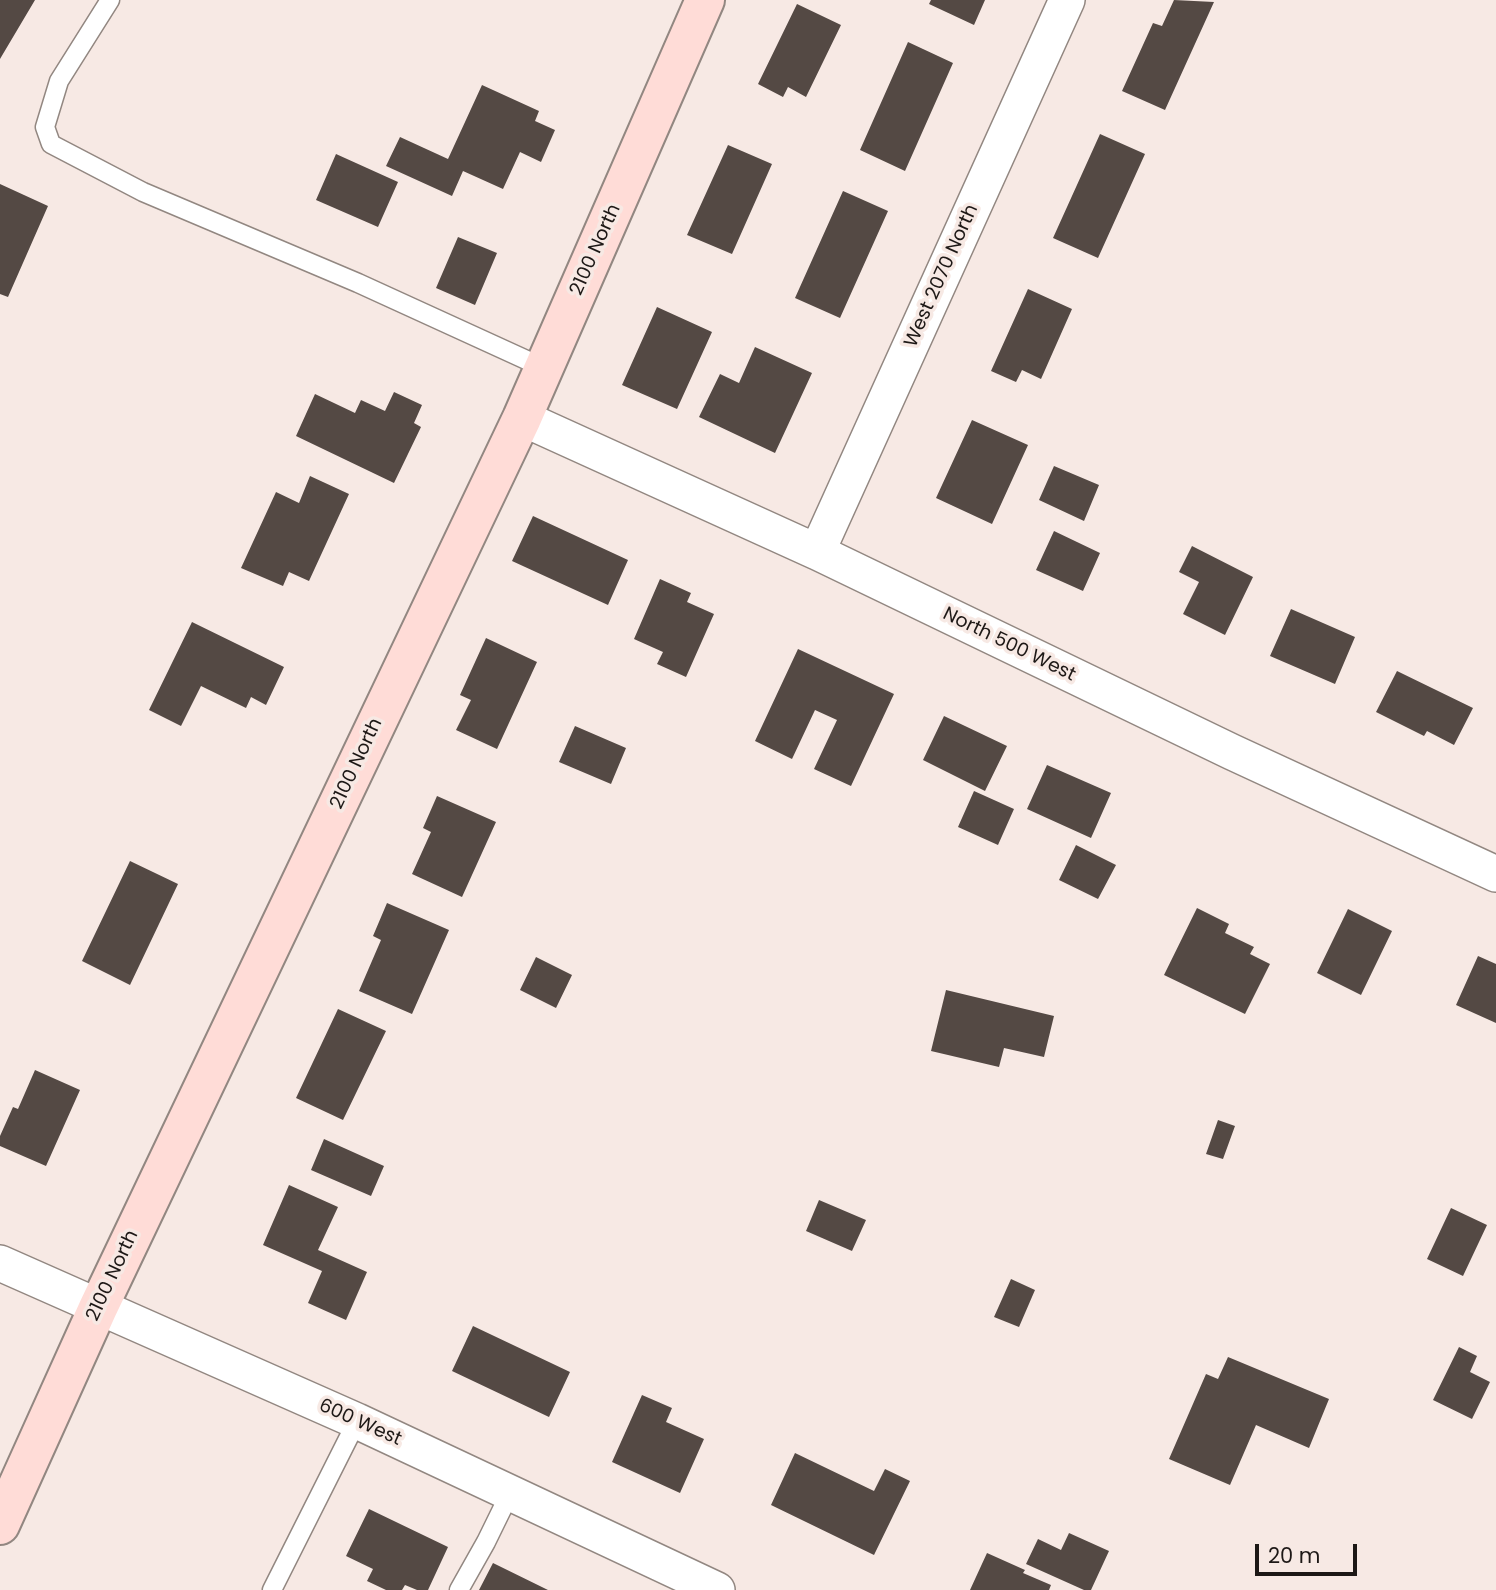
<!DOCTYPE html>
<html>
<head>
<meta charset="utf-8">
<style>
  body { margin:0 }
  #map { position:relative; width:1496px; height:1590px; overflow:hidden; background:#f7e9e4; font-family:Poppins,sans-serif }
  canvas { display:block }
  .scale { position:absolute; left:1255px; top:1544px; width:102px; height:32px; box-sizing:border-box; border:4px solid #1d1816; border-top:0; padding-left:9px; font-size:21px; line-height:24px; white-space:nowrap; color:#1d1816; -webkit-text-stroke:5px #f7e9e4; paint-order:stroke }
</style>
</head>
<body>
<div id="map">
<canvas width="1496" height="1590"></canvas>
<div class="scale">20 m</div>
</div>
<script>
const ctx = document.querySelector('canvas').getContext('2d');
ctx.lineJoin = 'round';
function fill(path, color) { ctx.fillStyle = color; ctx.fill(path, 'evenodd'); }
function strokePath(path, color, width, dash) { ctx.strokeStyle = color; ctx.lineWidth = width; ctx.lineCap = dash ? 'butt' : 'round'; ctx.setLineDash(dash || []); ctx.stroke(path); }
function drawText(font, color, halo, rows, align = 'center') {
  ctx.font = font + ' Poppins,sans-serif'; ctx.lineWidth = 7; ctx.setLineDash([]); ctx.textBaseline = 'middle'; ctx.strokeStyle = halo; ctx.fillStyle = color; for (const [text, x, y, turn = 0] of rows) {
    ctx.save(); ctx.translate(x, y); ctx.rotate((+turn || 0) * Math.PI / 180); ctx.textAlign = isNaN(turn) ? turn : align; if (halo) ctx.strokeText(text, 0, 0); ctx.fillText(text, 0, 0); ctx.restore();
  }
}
fill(new Path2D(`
  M0 0H35L0 59Z
  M931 0H985L974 25 929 4Z
  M1174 0 1214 2 1165 110 1122 91 1153 23 1162 26Z
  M797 4 841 25 806 97 788 87 783 97 758 84Z
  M908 42 953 63 905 171 860 150Z
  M482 85 539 111 535 121 555 130 541 162 520 152 503 189 463 171 452 196 386 166 400 137 448 159Z
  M1100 134 1145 154 1098 258 1053 238Z
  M728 145 772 164 732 254 687 235Z
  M336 154 398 182 378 227 316 200Z
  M0 184 48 206 8 297 0 294Z
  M843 191 888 211 840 318 795 298Z
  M458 237 497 253 475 305 436 288Z
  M1028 289 1072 309 1041 379 1022 370 1016 382 991 371Z
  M657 307 712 332 677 409 622 385Z
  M755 347 812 373 775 453 699 417 720 374 739 383Z
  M394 392 422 405 414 423 421 427 394 483 296 436 315 394 355 413 361 400 385 411Z
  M972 420 1028 445 992 524 936 498Z
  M1054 466 1099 485 1084 521 1039 500Z
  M310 476 349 494 309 581 289 572 283 586 241 568 276 492 299 503Z
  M533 516 628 560 608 605 512 561Z
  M1054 531 1100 553 1083 591 1036 570Z
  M1192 546 1253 577 1225 635 1183 614 1199 582 1179 572Z
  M660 579 691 593 687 602 714 614 686 677 657 664 663 652 634 639Z
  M1291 609 1355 637 1335 684 1270 656Z
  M192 622 284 667 266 705 251 697 246 708 201 686 181 726 149 710Z
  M486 638 537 662 497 749 456 730 471 700 460 695Z
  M798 649 894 694 851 786 814 769 837 720 815 710 792 759 755 741Z
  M1397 671 1473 708 1454 745 1427 731 1424 736 1376 712Z
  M944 716 1007 746 985 791 923 760Z
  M575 726 626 748 611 784 559 762Z
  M1047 765 1111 793 1091 838 1027 809Z
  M974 791 1014 809 998 845 958 827Z
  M437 796 496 822 462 897 412 874 431 832 423 828Z
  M1076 845 1116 865 1098 899 1059 880Z
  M130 861 178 884 130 985 82 961Z
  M387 903 449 930 412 1014 359 991 381 940 373 936Z
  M1197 908 1229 924 1225 933 1254 947 1250 954 1270 964 1245 1014 1164 975Z
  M1348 909 1392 931 1361 995 1317 973Z
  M1478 956 1496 964V1023L1456 1005Z
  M536 957 572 975 556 1008 520 990Z
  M946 990 1054 1016 1044 1057 1004 1048 999 1067 931 1051Z
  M338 1009 386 1031 343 1120 296 1098Z
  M35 1070 80 1090 46 1166 0 1146V1136L13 1107 18 1109Z
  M1218 1120 1235 1126 1223 1159 1206 1154Z
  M324 1139 384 1166 371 1196 311 1170Z
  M289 1185 338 1207 318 1250 367 1272 346 1320 308 1303 322 1271 263 1245Z
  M819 1200 866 1220 852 1251 806 1231Z
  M1451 1208 1487 1225 1463 1276 1427 1259Z
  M1011 1279 1035 1290 1019 1327 994 1317Z
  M473 1326 570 1372 549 1417 452 1371Z
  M1459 1347 1477 1356 1470 1372 1490 1382 1472 1419 1433 1400Z
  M1228 1357 1329 1399 1309 1448 1256 1425 1230 1485 1169 1459 1206 1374 1218 1379Z
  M642 1395 672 1408 666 1422 704 1439 680 1493 612 1462Z
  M795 1453 874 1491 885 1469 910 1481 874 1555 771 1505Z
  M369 1509 448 1547 428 1590H417L405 1585 402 1590H386L367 1581 373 1569 346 1556Z
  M1069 1533 1109 1551 1091 1590H1084L1026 1564 1038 1539 1061 1550Z
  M987 1553 1025 1570 1023 1573 1051 1585 1049 1590H970Z
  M493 1563 548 1590H479Z`), '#544944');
const lane = new Path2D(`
  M110 0 59 81 45 127 51 144 143 192 358 283 544 368
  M272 1590 357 1421
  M459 1590 486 1542 510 1493`);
const street = new Path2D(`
  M522 418 817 552 1232 752 1496 874
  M817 552 1067 0
  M0 1263 357 1421 717 1590`);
const secondary = new Path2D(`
  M0 1525 98 1308 522 418 705 0`);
strokePath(lane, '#928781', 21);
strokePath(street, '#928781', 38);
strokePath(secondary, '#928781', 42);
strokePath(lane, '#fff', 18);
strokePath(street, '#fff', 35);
strokePath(secondary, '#ffdcd7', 38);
drawText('19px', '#1d1816', '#f7e9e4', [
  ["2100 North",596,250,-66],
  ["West 2070 North",942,276,-66],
  ["North 500 West",1009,645,26],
  ["2100 North",357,764,-65],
  ["2100 North",113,1276,-65],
  ["600 West",360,1423,24]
]);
</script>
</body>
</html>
